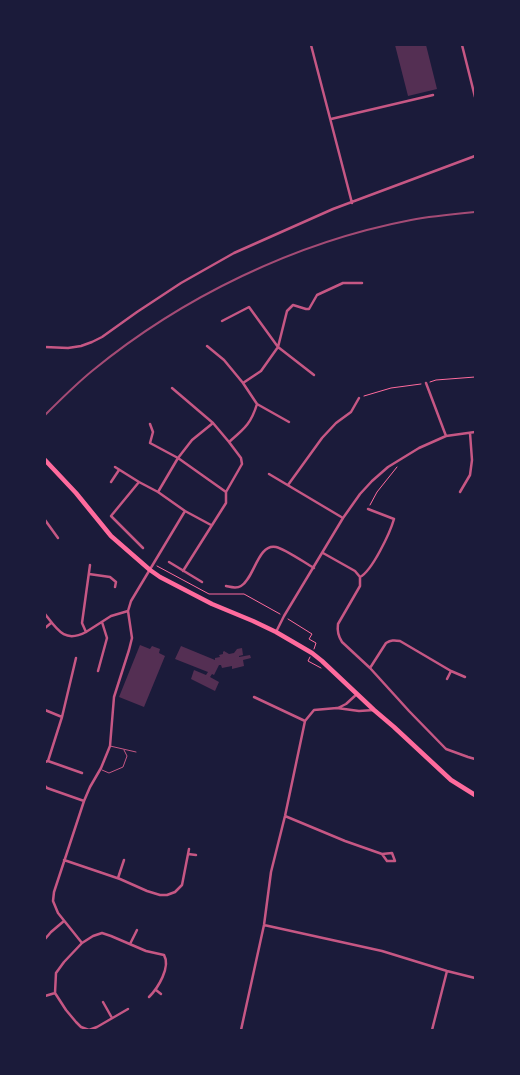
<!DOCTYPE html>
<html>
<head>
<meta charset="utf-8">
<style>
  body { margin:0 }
  #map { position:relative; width:520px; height:1075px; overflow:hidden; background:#1b1b3a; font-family:"Work Sans",sans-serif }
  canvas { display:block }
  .frame { position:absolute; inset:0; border:46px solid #1b1b3a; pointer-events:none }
</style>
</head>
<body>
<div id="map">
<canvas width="520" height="1075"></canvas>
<div class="frame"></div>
</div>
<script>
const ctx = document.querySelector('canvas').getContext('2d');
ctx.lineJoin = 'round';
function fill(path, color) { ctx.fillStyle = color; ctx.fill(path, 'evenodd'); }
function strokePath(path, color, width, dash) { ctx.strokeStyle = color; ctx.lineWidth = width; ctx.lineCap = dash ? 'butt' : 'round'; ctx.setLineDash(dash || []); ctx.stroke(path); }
fill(new Path2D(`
  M395 45H426L437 89 408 96Z
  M140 645 150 649 152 646 160 649 159 653 165 656 144 707 119 697Z
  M181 646 215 660V658L220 657 219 655 223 654V652L224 651 229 654 234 653 237 649 242 648 243 655 239 656V657L250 655 251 658 243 660 244 666 232 669V666L222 668 221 665H219L214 675 212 674 210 677 219 682 215 691 191 679 194 670 206 675 208 672 175 659Z`), '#542f53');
strokePath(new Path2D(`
  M430 382 436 380 475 377
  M364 396 391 388 421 384
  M370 505 377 492 397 467
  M157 566 209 594H244L280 614
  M288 619 312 634 309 639 316 643 314 649
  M310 657 308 661 321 668`), '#ff6b9d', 1);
strokePath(new Path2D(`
  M110 746 136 752
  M102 770 109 773 123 767 127 756 124 750`), '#c65784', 1);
strokePath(new Path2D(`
  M311 45 352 203
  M462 45 475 97
  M331 119 433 95
  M222 321 249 307 278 347 314 375
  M207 346 224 360 243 383
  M45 347 68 348 81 346 92 342 102 337 137 312 181 283 234 253 333 209 475 156
  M426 383 446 436
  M172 388 213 423
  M257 404 289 422
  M150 424 153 432 150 443 178 458 226 492
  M115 467 139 482
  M269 474 343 518
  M111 482 119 470
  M288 485 322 438 336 423 351 412 359 398
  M460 492 470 475 472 460 470 433
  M185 511 211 525
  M45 520 58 538
  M143 548 111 516 139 482 158 492
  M323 553 355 571 360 577V586L338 624C337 631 338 636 342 642L370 668 409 711 446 749 468 757 475 759
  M169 562 202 582
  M90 565 82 623 86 632 111 616 128 611
  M183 571 226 503V492L242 464 241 458 229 442
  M89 574 110 577 116 582 115 587
  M360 577C372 571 390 533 394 519L368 509
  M226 586C231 587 236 589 241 586 254 579 258 543 276 547 285 549 305 563 314 568
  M45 614C58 631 65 643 86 632
  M45 628 51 623
  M276 632 284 616 343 518 360 494 372 481 388 467 419 448 446 436 475 432
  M370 668 386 643C391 640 394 640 400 641L451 671 465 677
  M98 671 107 638 102 622
  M447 679 451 671
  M254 697 305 721
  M338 708 346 704 357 694
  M45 710 62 717
  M48 761 82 773
  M45 762 48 761 62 717 76 658
  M45 786 47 788 84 801
  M285 816 345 841 382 854 392 853 395 861H387L382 854
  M188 854 196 855
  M64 860 120 879 147 891 160 895H167L175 892 182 885 189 849
  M118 878 124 860
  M264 925 382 951 447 971 475 978
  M45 939 51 932 64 921
  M82 943 58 913 53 901 54 892 84 801 90 787 101 768 110 746 114 697 129 650 132 638 128 611 131 601 185 511 158 492 178 458 192 440 213 423 229 442C244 429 251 424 257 404L243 383 261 371 278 347 287 311 293 305 306 309H309L317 295 343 283H362
  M130 944 137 930
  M156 990 161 994
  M45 996 55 993
  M103 1002 112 1018
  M128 1009 97 1027 89 1030 81 1027 76 1022 66 1010 55 993 56 973 64 962 82 943 93 936 102 933 111 936 146 951 164 955C171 967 158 988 149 997
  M241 1030 264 925 271 872 285 816 305 721 314 710 337 708 359 711 374 710
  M432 1030 447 971`), '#c65784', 2.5);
strokePath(new Path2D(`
  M45 460 76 493 111 536 150 570 160 577 212 604 253 621 276 632 312 653 322 661 374 710 394 727 451 780 475 795`), '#ff6b9d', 4.5);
strokePath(new Path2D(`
  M45 415C60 400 75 385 92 371 182 297 296 242 411 220 432 216 454 214 475 212`), '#a44b75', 2);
</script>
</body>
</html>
